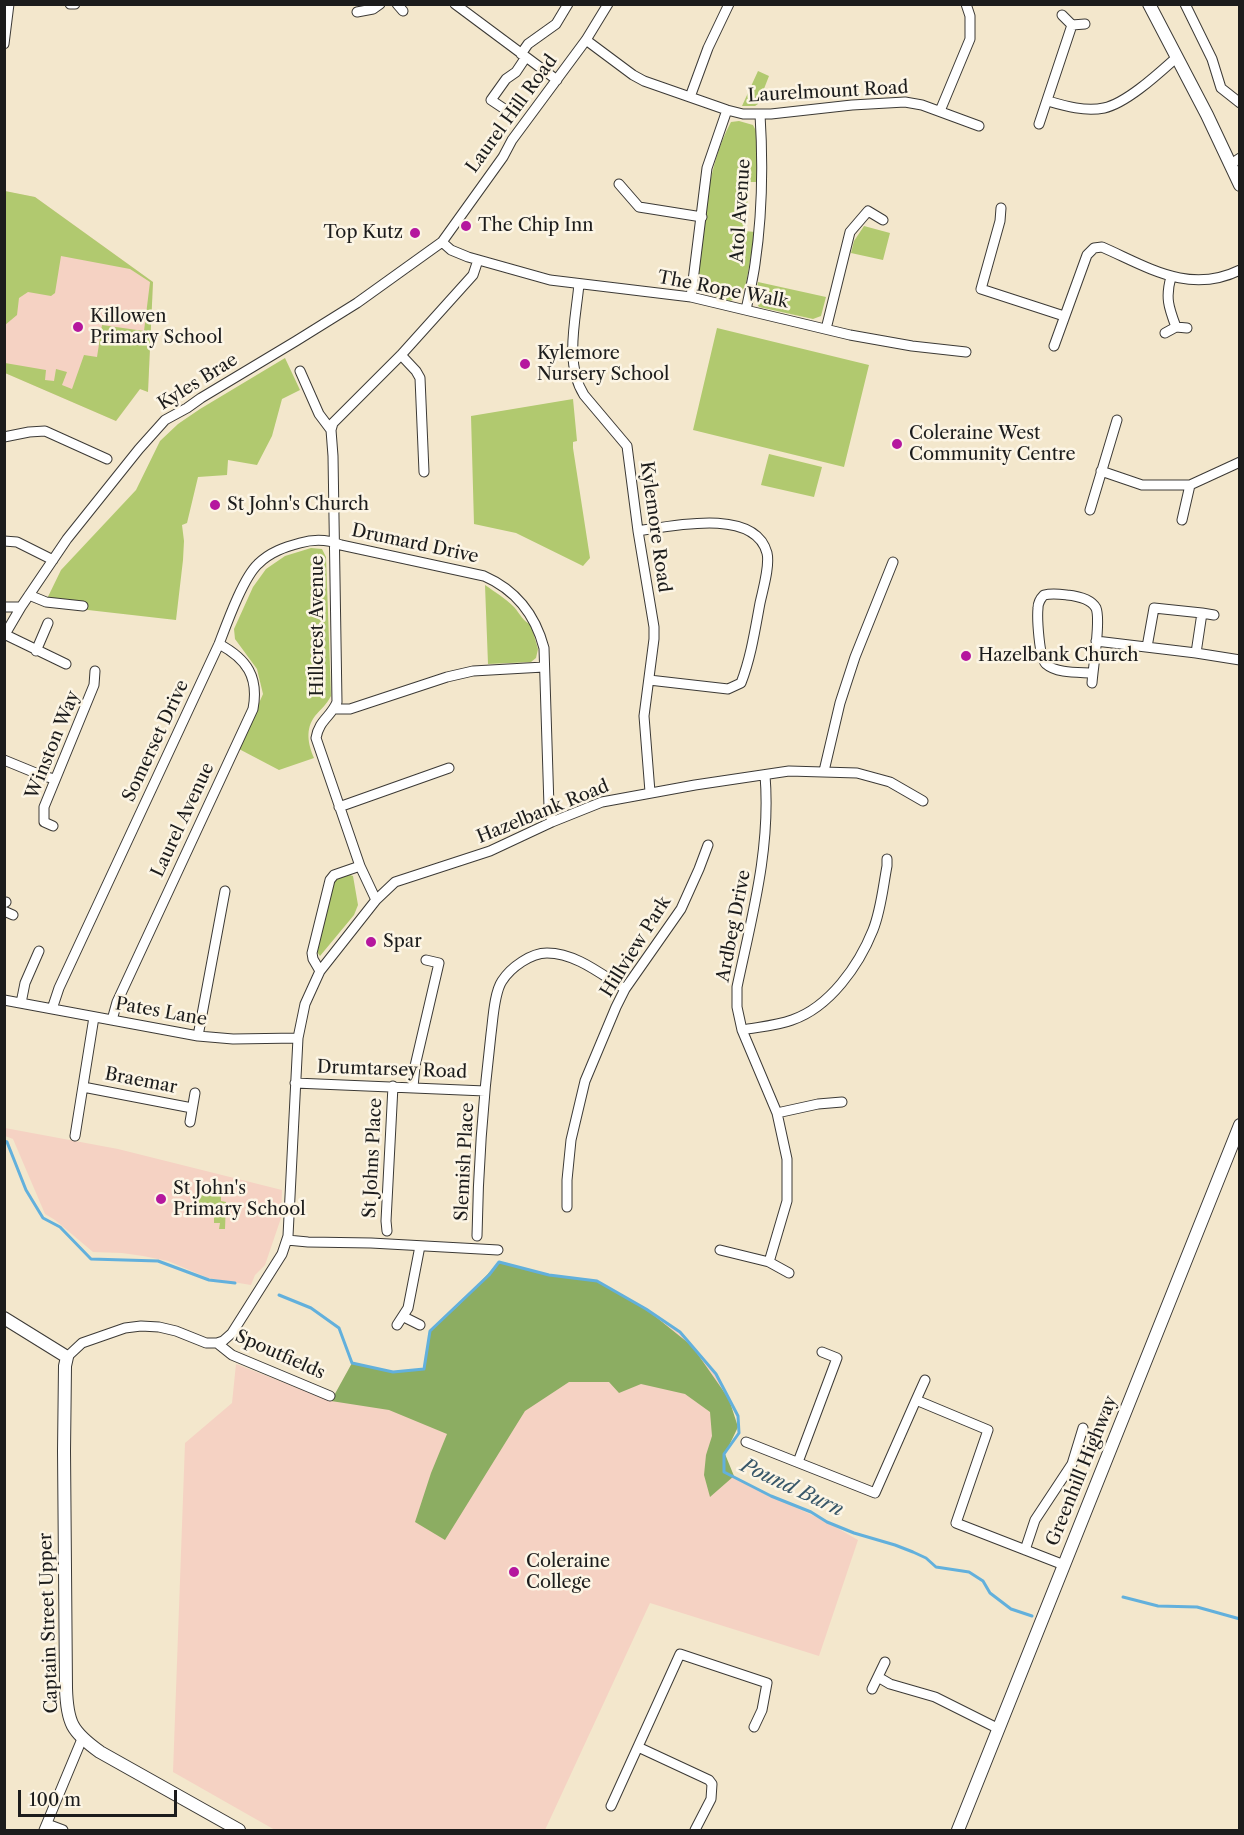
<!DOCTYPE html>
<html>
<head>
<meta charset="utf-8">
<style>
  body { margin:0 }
  #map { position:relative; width:1244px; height:1835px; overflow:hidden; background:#f3e7cc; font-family:"Libre Caslon Text",serif }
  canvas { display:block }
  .frame { position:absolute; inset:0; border:6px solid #1c1c1c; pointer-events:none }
  .scale { position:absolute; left:18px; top:1790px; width:159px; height:27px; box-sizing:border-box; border:3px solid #1c1c1c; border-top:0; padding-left:8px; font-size:18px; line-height:21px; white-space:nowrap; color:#1c1c1c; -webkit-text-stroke:4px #fcf5e5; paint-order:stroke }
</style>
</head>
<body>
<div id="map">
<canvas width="1244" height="1835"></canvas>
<div class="frame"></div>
<div class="scale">100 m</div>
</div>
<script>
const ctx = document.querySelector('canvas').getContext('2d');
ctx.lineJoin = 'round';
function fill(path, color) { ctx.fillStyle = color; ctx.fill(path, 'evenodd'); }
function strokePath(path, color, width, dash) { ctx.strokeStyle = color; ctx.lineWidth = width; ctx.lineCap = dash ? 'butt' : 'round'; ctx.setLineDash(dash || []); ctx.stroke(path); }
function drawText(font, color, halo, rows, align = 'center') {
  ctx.font = font + ' "Libre Caslon Text",serif'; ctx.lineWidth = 5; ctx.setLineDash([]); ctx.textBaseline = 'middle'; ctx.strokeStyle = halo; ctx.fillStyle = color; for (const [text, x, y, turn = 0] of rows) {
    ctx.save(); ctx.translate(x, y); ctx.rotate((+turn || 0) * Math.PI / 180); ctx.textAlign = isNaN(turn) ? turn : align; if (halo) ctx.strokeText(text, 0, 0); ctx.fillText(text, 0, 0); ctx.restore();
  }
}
fill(new Path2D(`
  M4 191 35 197 153 282 148 392 140 389 116 421 5 373Z
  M5 1128 118 1149 282 1190 281 1218 265 1265 255 1275 251 1285 208 1278 168 1261 143 1256 122 1253 93 1252 55 1220 45 1214 13 1139 5 1136Z
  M499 1262 549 1275 597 1281 646 1309 680 1332 716 1374 738 1427 724 1454 726 1472 771 1496 827 1522 858 1540 819 1656 650 1603 545 1830H275L173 1772 185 1443 232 1403 236 1364 331 1401 352 1363 393 1372 424 1369 430 1331 489 1275Z`), '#f5d2c3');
fill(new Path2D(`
  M758 71 769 76 758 104 755 106H742Z
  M739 121 753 125 757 133V182H749L745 231 755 232 746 284 738 298 730 301 703 292 697 278C704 226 706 168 731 122Z
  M5 191 35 197 153 282 148 392 140 389 116 421 5 373V363L46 370 45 380 54 381 56 369 67 372 62 385 72 389 84 355 97 357 102 325 144 331 150 282 130 269 61 256 55 293 51 296 28 292 19 298 17 315 5 325Z
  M864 226 890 233 883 260 851 253 854 241Z
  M758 282 826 297 821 316 813 319 759 307 755 300Z
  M717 328 869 365 844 467 693 430Z
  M285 358 300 390 282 399 272 436 257 465 228 460 227 475 198 477 187 523 182 525 184 541 183 560 176 620 44 605 61 570 136 490 160 441 178 424 200 409Z
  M573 399 577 441 573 442V448L590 558 583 566 516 533 474 524 471 416Z
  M769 454 822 467 814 497 761 485Z
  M311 548 322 549 326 557 331 696C327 704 321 709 315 716 305 729 308 744 314 758L279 770 239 749 263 694 257 669 235 639 234 629 253 587 266 569 285 556Z
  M485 585C495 592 505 598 514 607 520 614 523 621 531 625L538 649 536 658 531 662 488 664Z
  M350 875 353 876 358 905 354 915 320 956 317 952 334 883 337 878Z
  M198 1194 221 1196V1201L226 1202 225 1229H219L220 1223H214V1215L204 1214V1209H197Z`), '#b1c96f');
fill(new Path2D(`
  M499 1262 549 1275 597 1281 646 1309 692 1346 729 1399 738 1427 725 1454 734 1476 710 1497 704 1475 706 1455 712 1436 710 1412 685 1394 641 1384 619 1393 609 1382H569L525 1411 445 1540 415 1522 431 1473 447 1434 389 1410 331 1401 352 1363 393 1372 424 1369 430 1331 460 1304Z`), '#8cad62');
strokePath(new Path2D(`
  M4 1141 7 1142 26 1190 43 1218 60 1227 91 1259 158 1261 209 1280 235 1283
  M279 1295 311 1308 339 1328 352 1363 393 1372 424 1369 430 1331 489 1275 499 1262 549 1275 597 1281 646 1309 680 1332 716 1374 738 1416 739 1433 724 1454V1472L771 1496 811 1512 827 1522 854 1533 895 1545 913 1552 926 1558 936 1567 969 1572 983 1581 990 1593 1011 1609 1032 1616
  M1123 1597 1158 1606 1197 1607 1240 1619`), '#62b0dc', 3);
const street = new Path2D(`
  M70 4H75
  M397 4 403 11
  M455 4 557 80
  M1185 4 1212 59 1221 88 1240 103
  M357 12 373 9 380 4
  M1062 15 1072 25 1085 24
  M586 40 633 75 644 81 727 110 743 114H771L852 105 905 102 922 105 979 126
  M4 44 9 4
  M521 54 528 44 556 24 568 4
  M690 97 708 48 729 4
  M1048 101C1065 106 1085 112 1104 108 1127 103 1159 73 1177 57
  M506 110 491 100 506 79 516 72 526 57
  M940 111 970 39V16L966 4
  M1039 124 1072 25
  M1231 164 1240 158
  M619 184 639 207 702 217
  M1001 208 1000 221 981 289 1064 316
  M442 242 451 250 468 257 550 280 691 297 850 335 912 346 966 352
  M1171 277C1165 298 1169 308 1176 327
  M579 284C576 318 564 364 584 395L627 446 638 531 654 627V639L644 716 650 792
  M691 297 707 168 727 110
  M746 310C749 295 753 279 755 264 762 217 763 162 760 114
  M826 329 850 232 868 211 883 220
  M1165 333 1176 327 1187 328
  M1054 346 1087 255 1094 248 1102 247C1148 267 1189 295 1240 270
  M401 355 416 371 420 378 424 472
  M300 371 319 414 331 430
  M4 437 29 432 45 431 107 459
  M1101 471 1142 485H1190L1240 462
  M1090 510 1117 420
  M1182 520 1190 485
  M638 531C671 526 755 507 767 553 770 566 763 589 760 603 755 630 751 657 741 683L728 689 649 680
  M4 541 17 542 53 560
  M29 595 46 602 83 606
  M4 607H21
  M1202 613 1214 615
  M4 634 66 664
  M4 636 21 607 67 539 139 449 165 420 187 408 201 398 296 341 357 303 442 242 503 157 512 140 586 40 608 4
  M1096 641 1196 653 1240 660
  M1147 647 1154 608 1202 613 1196 653
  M36 651 48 623
  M1092 683C1093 668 1101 620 1096 608 1091 599 1077 596 1067 595 1059 594 1052 593 1044 595 1040 599 1038 603 1038 608 1037 618 1039 658 1046 664 1057 674 1080 672 1093 673
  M334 709H350L447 677 473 671 544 667
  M4 760 43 776 55 779
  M824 771 840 703 855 657 893 562
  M765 775C771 848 752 916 737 987V1007L742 1030 777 1113 787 1159V1201L769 1262
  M339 807 449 768
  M53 826 44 822V807L94 685 95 671
  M376 900 360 866 316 738C319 720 331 717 337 702L333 456 331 430 333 423 401 355 473 275 478 260
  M4 903 6 902
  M4 911 13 915
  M320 971 313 959 312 953 330 880 334 875 360 866
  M4 1000 198 1036 233 1039 298 1038
  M21 1003 25 983 39 951
  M52 1009 59 988 219 644C227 623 243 578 258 564 270 552 285 547 300 543 314 539 327 539 341 545L484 576C516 590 535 614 544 648L549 807 552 822
  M112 1020 117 1002 253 709C259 677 247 659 219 644
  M742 1030C758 1027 776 1026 792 1020 830 1007 859 965 873 930 881 910 883 887 887 866V859
  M198 1036 225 891
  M295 1083 485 1091
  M83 1087 192 1108
  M413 1087 415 1066 439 963 426 960
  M777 1113 818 1104 842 1102
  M190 1122 195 1093
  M75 1136 94 1017
  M567 1207V1180L571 1140 585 1081 616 1007 625 989 681 909 699 869 708 845
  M387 1231 386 1221 393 1086
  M477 1236C478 1169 483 1101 491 1034 493 1020 494 993 502 981 511 967 531 953 547 953 576 953 602 975 625 989
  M287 1240 308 1242 371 1243 498 1250
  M720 1250 769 1262 789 1273
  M404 1317 420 1325
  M397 1325 408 1308 420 1246
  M217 1343 232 1355 330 1396
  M67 1357 82 1343 125 1328 141 1326 159 1327 176 1331 206 1343H217L223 1341 232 1333 282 1254 288 1236 298 1038 305 1004 320 971 376 900 395 882 490 851 552 822 602 802 695 785 789 771 857 773 890 782 923 801
  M916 1400 925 1380
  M746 1442 875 1493 916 1400 988 1430 956 1523 1064 1565
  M798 1462 837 1358 822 1352
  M1025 1550 1035 1520 1072 1464 1083 1428
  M878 1677 890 1684 935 1697 999 1729
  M872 1689 885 1662
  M638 1747 709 1780 712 1784 711 1799 695 1830
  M611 1806 680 1654 767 1683 762 1710 754 1727
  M47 1824 63 1830
  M44 1830 82 1739`);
const secondary = new Path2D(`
  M1149 4 1207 115 1240 185
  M4 1318 67 1357 65 1366 64 1451 66 1688C67 1723 72 1732 100 1752L239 1830
  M958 1830 1240 1125`);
strokePath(street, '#3c3a36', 11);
strokePath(secondary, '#3c3a36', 14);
strokePath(street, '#fff', 9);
strokePath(secondary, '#fff', 12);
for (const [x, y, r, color] of [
  [466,226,6,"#b5179e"],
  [415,233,6,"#b5179e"],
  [78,327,6,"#b5179e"],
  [525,364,6,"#b5179e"],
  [897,444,6,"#b5179e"],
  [215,505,6,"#b5179e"],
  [966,656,6,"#b5179e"],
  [371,942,6,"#b5179e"],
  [161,1199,6,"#b5179e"],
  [514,1572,6,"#b5179e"]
]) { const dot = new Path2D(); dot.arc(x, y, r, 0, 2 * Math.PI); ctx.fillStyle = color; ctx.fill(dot); strokePath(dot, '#fcf5e5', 2); }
drawText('18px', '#1c1c1c', '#fcf5e5', [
  ["Laurelmount Road",828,92,-3],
  ["Laurel Hill Road",512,114,-54],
  ["Atol Avenue",741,211,-86],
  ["The Rope Walk",723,290,11],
  ["Kyles Brae",198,382,-32],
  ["Kylemore Road",655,527,82],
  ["Drumard Drive",415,544,12],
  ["Hillcrest Avenue",318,626,-90],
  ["Somerset Drive",156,741,-65],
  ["Winston Way",53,745,-68],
  ["Hazelbank Road",543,812,-22],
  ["Laurel Avenue",183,820,-65],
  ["Ardbeg Drive",734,926,-79],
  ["Hillview Park",636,947,-58],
  ["Pates Lane",161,1012,10],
  ["Drumtarsey Road",392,1070,2],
  ["Braemar",141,1081,11],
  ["St Johns Place",373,1158,-87],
  ["Slemish Place",465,1162,-87],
  ["Spoutfields",280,1355,24],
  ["Greenhill Highway",1082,1471,-68],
  ["Captain Street Upper",49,1623,-92]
]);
drawText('18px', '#1c1c1c', '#fcf5e5', [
  ["The Chip Inn",478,226],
  ["Top Kutz",403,233,"right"],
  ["Killowen",90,317],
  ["Primary School",90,338],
  ["Kylemore",537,354],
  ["Nursery School",537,375],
  ["Coleraine West",909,434],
  ["Community Centre",909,455],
  ["St John's Church",227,505],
  ["Hazelbank Church",978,656],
  ["Spar",383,942],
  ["St John's",173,1189],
  ["Primary School",173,1210],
  ["Coleraine",526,1562],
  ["College",526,1583]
], 'left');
drawText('italic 20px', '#385769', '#fcf5e5', [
  ["Pound Burn",792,1488,25]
]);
</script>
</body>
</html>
